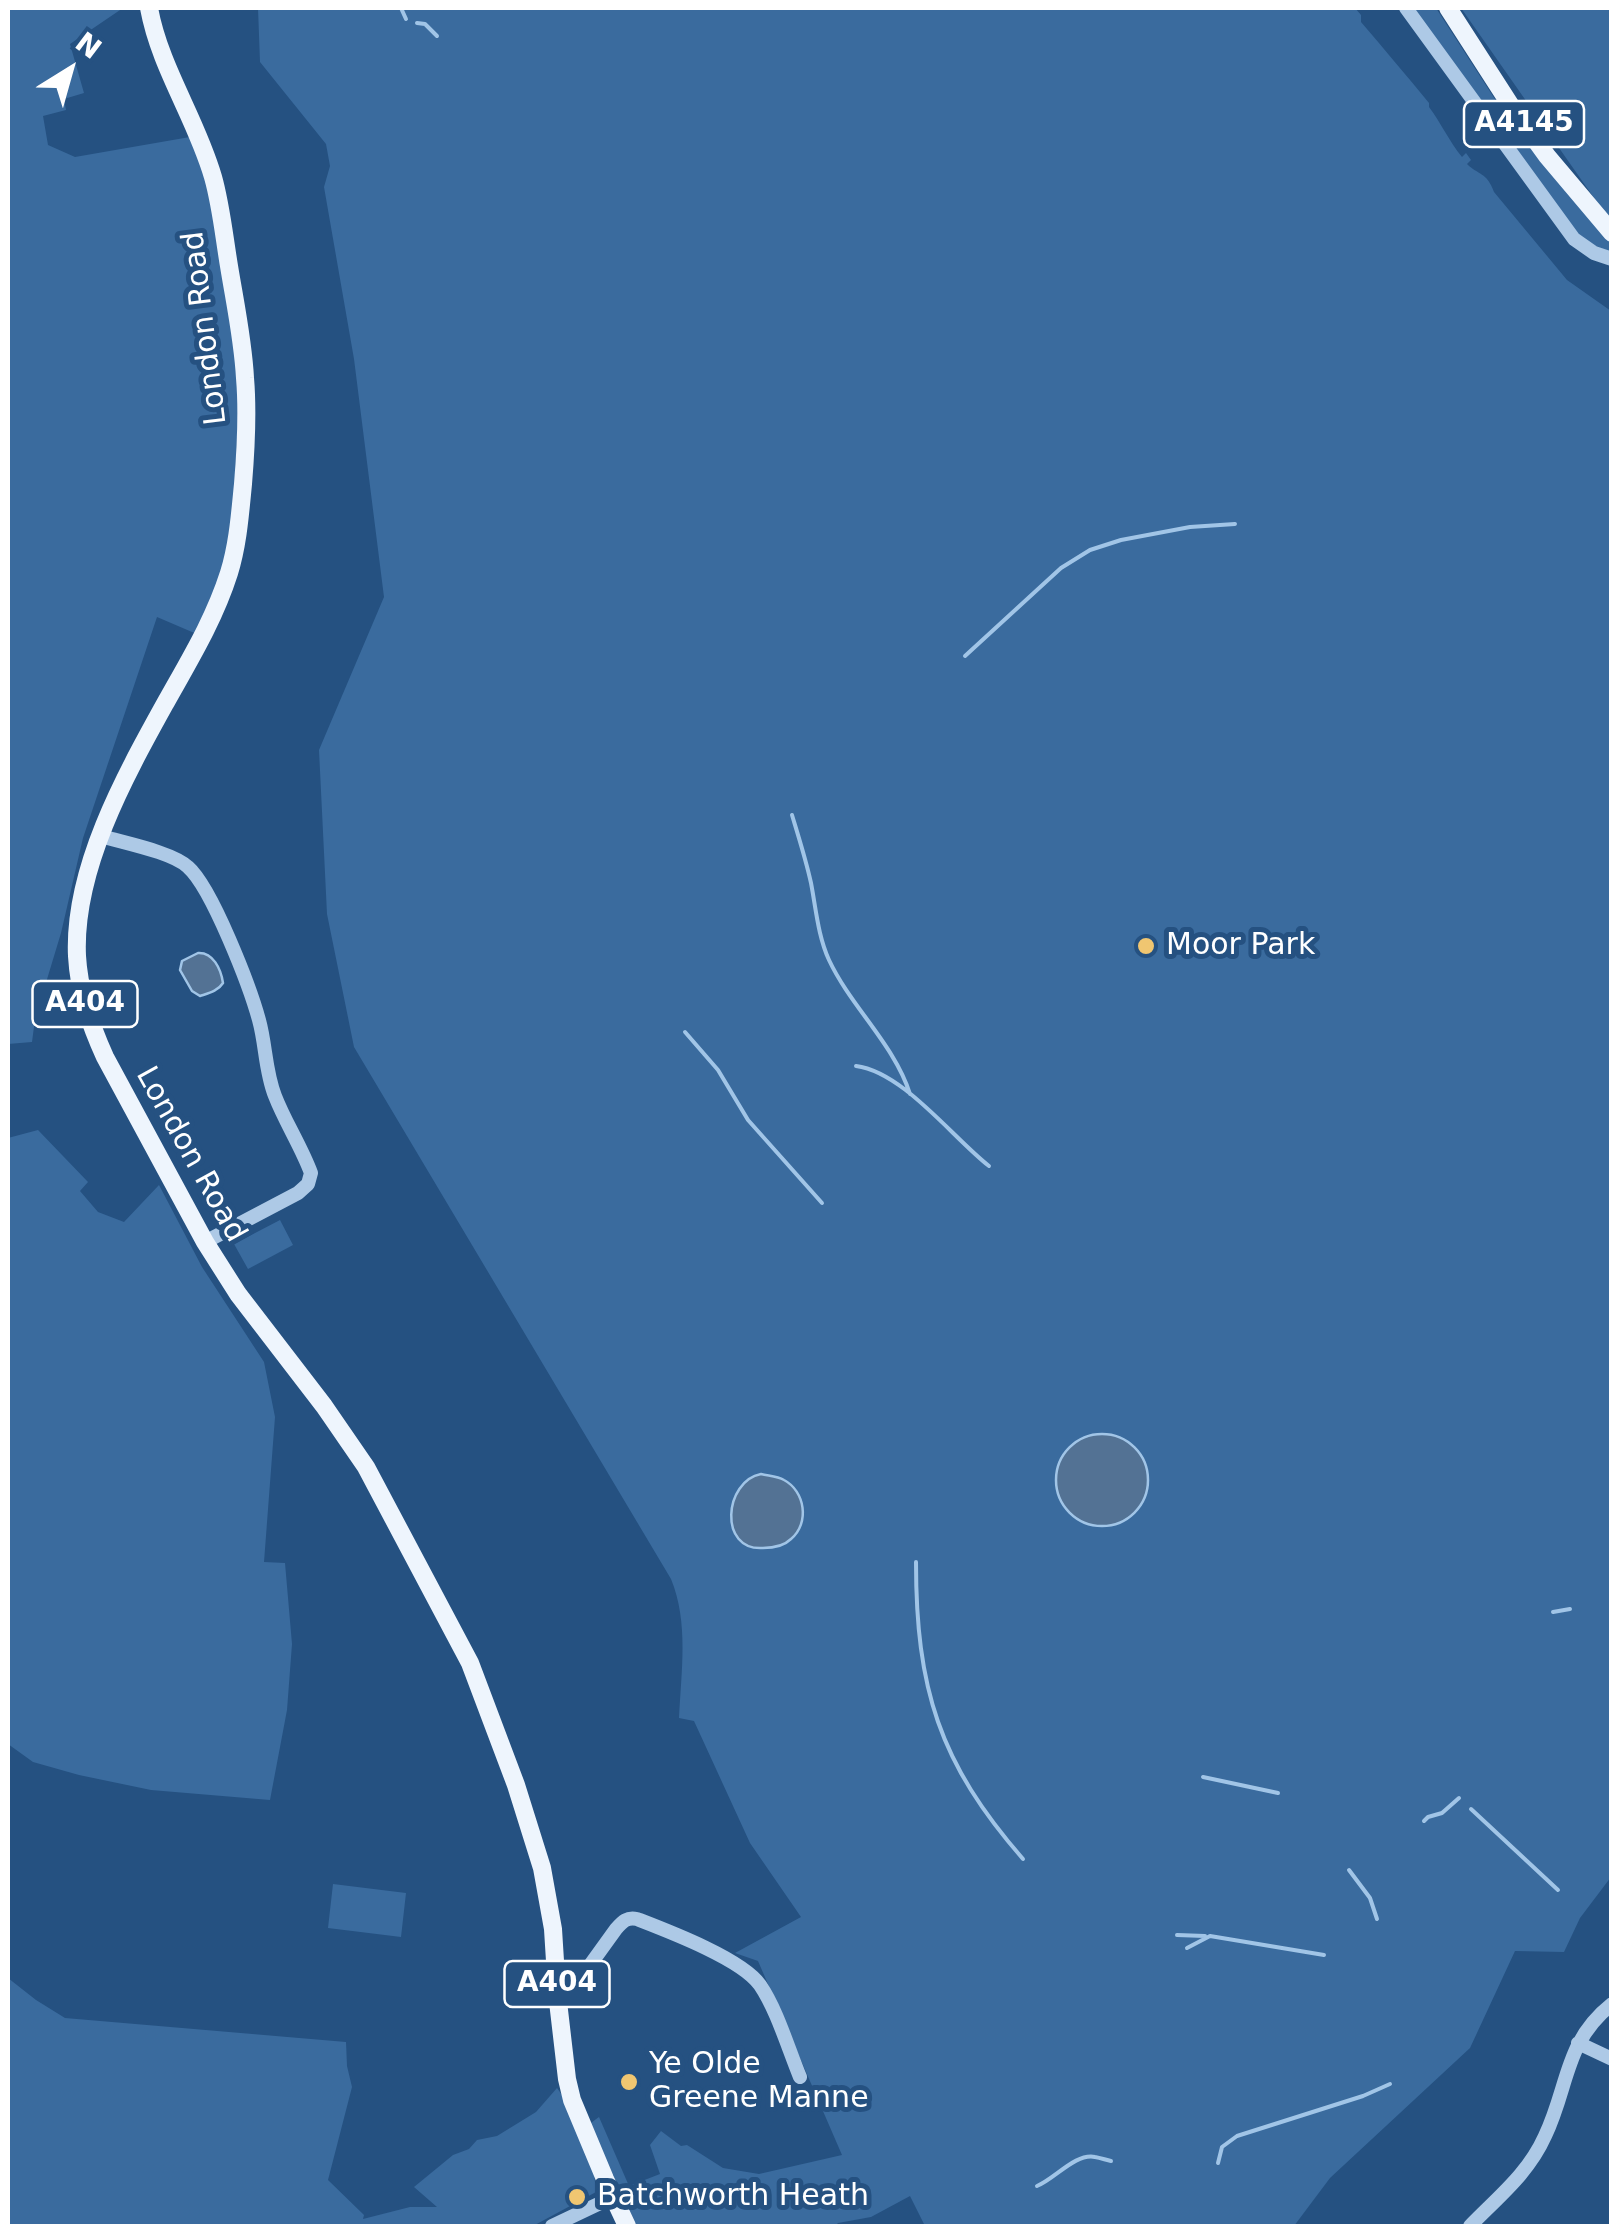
<!DOCTYPE html>
<html>
<head>
<meta charset="utf-8">
<style>
  body { margin:0 }
  #map { position:relative; width:1619px; height:2234px; overflow:hidden; background:#255181; font-family:"DejaVu Sans",sans-serif }
  canvas { display:block }
  .frame { position:absolute; inset:0; border:10px solid #fff; pointer-events:none }
  .north { position:absolute; left:20px; top:20px; width:100px; height:100px; -webkit-text-stroke:8px #255181; paint-order:stroke; rotate:37deg; font-size:28px; font-weight:700; line-height:40px; text-align:center; color:#fff }
  .north::after { content:''; display:block; margin:auto; width:35px; height:45px; background:#fff; clip-path:polygon(50% 0,100% 100%,50% 72%,0 100%) }
</style>
</head>
<body>
<div id="map">
<canvas width="1619" height="2234"></canvas>
<div class="frame"></div>
<div class="north">N</div>
</div>
<script>
const ctx = document.querySelector('canvas').getContext('2d');
ctx.lineJoin = 'round';
function fill(path, color) { ctx.fillStyle = color; ctx.fill(path, 'evenodd'); }
function strokePath(path, color, width, dash) { ctx.strokeStyle = color; ctx.lineWidth = width; ctx.lineCap = dash ? 'butt' : 'round'; ctx.setLineDash(dash || []); ctx.stroke(path); }
function drawText(font, color, halo, rows, align = 'center') {
  ctx.font = font + ' "DejaVu Sans",sans-serif'; ctx.lineWidth = 10; ctx.setLineDash([]); ctx.textBaseline = 'middle'; ctx.strokeStyle = halo; ctx.fillStyle = color; for (const [text, x, y, turn = 0] of rows) {
    ctx.save(); ctx.translate(x, y); ctx.rotate((+turn || 0) * Math.PI / 180); ctx.textAlign = isNaN(turn) ? turn : align; if (halo) ctx.strokeText(text, 0, 0); ctx.fillText(text, 0, 0); ctx.restore();
  }
}
fill(new Path2D(`
  M8 8H123L70 44 84 93 64 99 66 110 43 116 48 145 75 157 190 137 204 172 212 208 236 350 239 399 232 531 220 577 199 635 157 617 83 838 61 933 35 1019 32 1042 8 1044Z
  M258 8H1355L1361 15V22C1384 49 1406 75 1429 103V107C1441 123 1449 141 1462 157L1466 153 1471 160 1467 164C1478 175 1487 172 1494 192L1567 280 1611 311V1877L1580 1918 1564 1952 1515 1951 1470 2048 1330 2178 1294 2226H925L910 2196 871 2217 838 2223 835 2226H633L588 2125 599 2117 629 2186 660 2174 650 2145 661 2131 681 2146 687 2145 723 2168 759 2174 842 2155 758 1961 735 1953 801 1917 750 1843 694 1721 679 1718C681 1672 689 1623 671 1579L354 1047 327 914 319 750 384 597 354 359 324 187 330 166 326 144 260 62Z
  M1409 8H1436L1500 107 1611 241V253L1575 237Z
  M1461 8H1611V218L1599 205Z
  M38 1130 88 1182 80 1191 98 1212 124 1222 159 1185 202 1267 264 1362 275 1417 264 1562 285 1563 292 1644 287 1710 270 1800 151 1790 79 1775 33 1762 8 1744V1138Z
  M280 1220 293 1245 248 1269 234 1244Z
  M333 1884 406 1893 401 1937 328 1928Z
  M8 1978 36 2000 65 2018 346 2042 347 2066 352 2087 328 2180 364 2215 363 2219 410 2207H437L414 2187 453 2155 469 2149 477 2140 497 2136 536 2112 557 2088 562 2095 594 2173 596 2192 533 2226H8Z`), '#3a6b9e');
const water = new Path2D(`
  M198 953C213 952 221 969 223 983 218 991 209 993 200 996L192 991 180 970 182 961Z
  M1056 1480a46 46 0 1 1 92 0a46 46 0 1 1-92 0Z
  M761 1474C769 1476 777 1476 784 1480 805 1491 810 1523 791 1539 784 1546 773 1548 763 1548 718 1551 724 1481 761 1474Z`);
fill(water, '#537294');
strokePath(water, '#a1c5e7', 2.5);
strokePath(new Path2D(`
  M401 8 406 19
  M417 23 425 24 437 36
  M965 656 1061 568 1090 550 1121 540 1190 527 1235 524
  M792 815C799 838 806 860 811 883 816 909 818 936 829 960 851 1007 894 1044 910 1094
  M685 1032 718 1070 748 1120 822 1203
  M856 1066C903 1072 952 1137 989 1166
  M916 1562C916 1688 939 1763 1023 1859
  M1553 1612 1570 1609
  M1203 1777 1278 1793
  M1471 1809 1558 1890
  M1424 1821 1428 1817 1442 1813 1459 1798
  M1349 1870 1370 1898 1377 1919
  M1177 1935 1205 1936
  M1187 1948 1210 1936 1324 1955
  M1218 2163 1222 2147 1237 2136 1363 2096 1390 2084
  M1037 2186C1055 2179 1075 2153 1095 2157 1101 2158 1106 2160 1111 2161`), '#a1c5e7', 4);
strokePath(new Path2D(`
  M1406 8 1574 239 1594 253 1612 259
  M101 836C124 843 172 852 188 867 212 888 250 987 259 1020 266 1045 265 1071 275 1096 285 1122 301 1146 311 1173L308 1184 298 1193 205 1242
  M557 1993 572 1990 616 1929C623 1921 627 1917 637 1919 668 1931 742 1959 760 1985 777 2010 788 2048 800 2077
  M1578 2043 1612 2059
  M552 2226 613 2197
  M1470 2226C1498 2197 1528 2174 1545 2136 1569 2086 1564 2042 1612 2004`), '#adc9e6', 14);
strokePath(new Path2D(`
  M149 8C160 68 196 118 213 177 221 205 224 236 229 266 235 303 243 340 245 378 248 413 246 448 243 484 240 514 238 544 229 573 214 620 190 659 166 702 125 776 73 869 77 956 79 992 90 1024 105 1057L205 1242 238 1294 324 1406 366 1467 470 1663 516 1785 542 1868 553 1929 557 1993 567 2079 572 2100 605 2179 627 2226
  M1448 8 1513 109 1547 156 1612 233`), '#eef5fd', 18);
for (const [x, y, r, color] of [
  [1146,946,10,"#f0c671"],
  [629,2082,10,"#f0c671"],
  [577,2197,10,"#f0c671"]
]) { const dot = new Path2D(); dot.arc(x, y, r, 0, 2 * Math.PI); ctx.fillStyle = color; ctx.fill(dot); strokePath(dot, '#255181', 4); }
for (const [x, y, w] of [
  [1524,124,120],
  [85,1004,105],
  [557,1984,105]
]) { const box = new Path2D(); box.roundRect(x - w / 2, y - 23, w, 46, 8); ctx.fillStyle = '#255181'; ctx.fill(box); strokePath(box, '#fff', 2.5); }
drawText('bold 28px', '#fff', null, [
  ["A4145",1524,124],
  ["A404",85,1004],
  ["A404",557,1984]
]);
drawText('30px', '#fff', '#255181', [
  ["London Road",206,328,-97],
  ["London Road",190,1155,61]
]);
drawText('30px', '#fff', '#255181', [
  ["Moor Park",1166,946],
  ["Ye Olde",649,2065],
  ["Greene Manne",649,2099],
  ["Batchworth Heath",597,2197]
], 'left');
</script>
</body>
</html>
